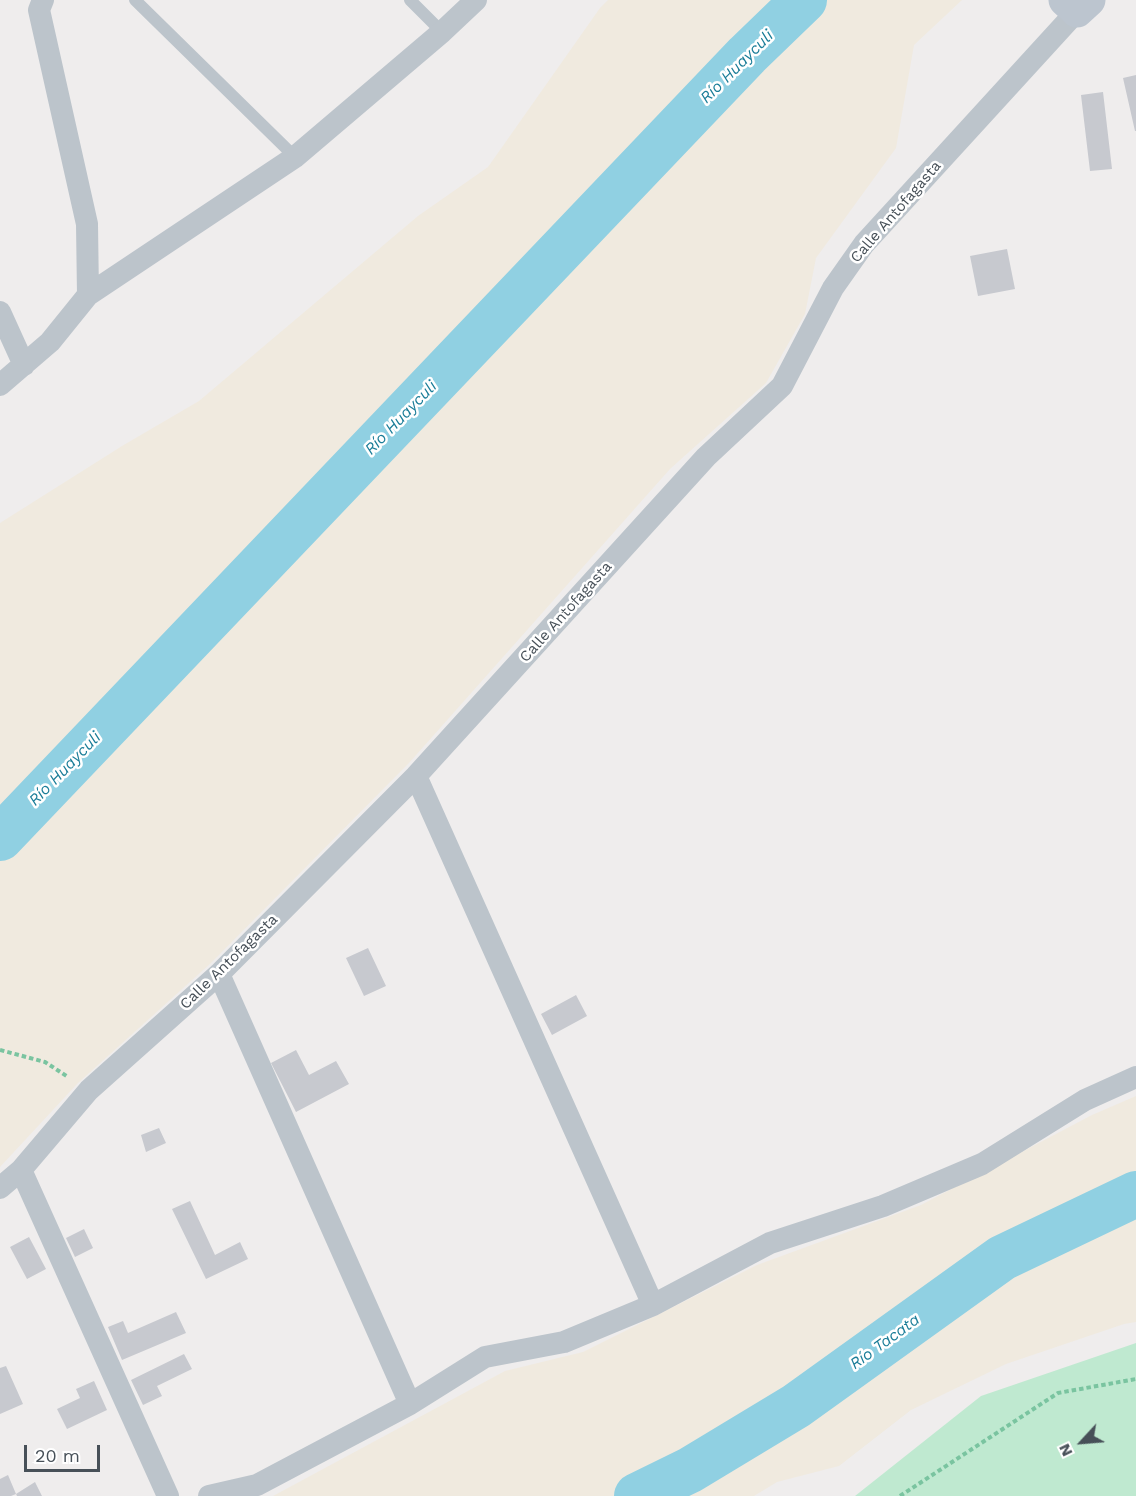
<!DOCTYPE html>
<html>
<head>
<meta charset="utf-8">
<style>
  body { margin:0 }
  #map { position:relative; width:1136px; height:1496px; overflow:hidden; background:#efeded; font-family:"Work Sans",sans-serif }
  canvas { display:block }
  .north { position:absolute; left:1052px; top:1412px; width:60px; height:60px; -webkit-text-stroke:4px #fff; paint-order:stroke; rotate:244deg; font-size:16px; font-weight:700; line-height:24px; text-align:center; color:#475058 }
  .north::after { content:''; display:block; margin:auto; width:21px; height:27px; background:#475058; clip-path:polygon(50% 0,100% 100%,50% 72%,0 100%) }
  .scale { position:absolute; left:24px; top:1445px; width:76px; height:27px; box-sizing:border-box; border:3px solid #475058; border-top:0; padding-left:8px; font-size:18px; line-height:21px; white-space:nowrap; color:#475058; -webkit-text-stroke:4px #fff; paint-order:stroke }
</style>
</head>
<body>
<div id="map">
<canvas width="1136" height="1496"></canvas>
<div class="north">N</div>
<div class="scale">20 m</div>
</div>
<script>
const ctx = document.querySelector('canvas').getContext('2d');
ctx.lineJoin = 'round';
function fill(path, color) { ctx.fillStyle = color; ctx.fill(path, 'evenodd'); }
function strokePath(path, color, width, dash) { ctx.strokeStyle = color; ctx.lineWidth = width; ctx.lineCap = dash ? 'butt' : 'round'; ctx.setLineDash(dash || []); ctx.stroke(path); }
function drawText(font, color, halo, rows, align = 'center') {
  ctx.font = font + ' "Work Sans",sans-serif'; ctx.lineWidth = 5; ctx.setLineDash([]); ctx.textBaseline = 'middle'; ctx.strokeStyle = halo; ctx.fillStyle = color; for (const [text, x, y, turn = 0] of rows) {
    ctx.save(); ctx.translate(x, y); ctx.rotate((+turn || 0) * Math.PI / 180); ctx.textAlign = isNaN(turn) ? turn : align; if (halo) ctx.strokeText(text, 0, 0); ctx.fillText(text, 0, 0); ctx.restore();
  }
}
fill(new Path2D(`
  M1136 1343V1496H855L981 1396Z`), '#bfe9d0');
fill(new Path2D(`
  M608 0H962L914 45 896 148 816 258 805 314 766 383 670 469 409 763 211 963 78 1083 0 1167V523L122 446 199 401 418 216 488 167 600 8Z
  M1136 1096V1322L1124 1324 1006 1364 911 1410 839 1466 777 1482 754 1496H273L505 1371 583 1352 757 1265 921 1205 1092 1115Z`), '#f0eadf');
strokePath(new Path2D(`
  M0 838 747 55 804 0
  M637 1496 690 1470 796 1406 1002 1258 1136 1194`), '#90d0e2', 46);
fill(new Path2D(`
  M1136 75V131H1135L1123 78Z
  M1103 92 1112 169 1090 171 1081 95Z
  M1007 249 1015 289 978 296 970 256Z
  M368 948 386 986 364 996 346 958Z
  M576 995 587 1016 552 1035 541 1014Z
  M296 1050 309 1075 336 1061 349 1084 296 1112 271 1063Z
  M159 1128 166 1143 146 1152 141 1135Z
  M190 1201 215 1255 240 1242 248 1259 206 1279 172 1209Z
  M84 1229 93 1248 75 1257 66 1238Z
  M29 1237 46 1269 27 1279 10 1247Z
  M176 1312 186 1333 122 1360 108 1327 123 1321 128 1333Z
  M184 1354 192 1369 157 1386 162 1396 143 1405 131 1380Z
  M6 1366 23 1404 0 1414V1368Z
  M94 1381 107 1410 67 1429 57 1409 80 1398 76 1389Z
  M8 1475 16 1494 11 1496H0V1479Z
  M35 1482 42 1496H17L16 1494Z`), '#c7c9cf');
strokePath(new Path2D(`
  M0 1050 45 1062 68 1077
  M900 1496 1058 1393 1136 1379`), '#7ac4a0', 4, [4.5, 3]);
strokePath(new Path2D(`
  M135 0 295 157
  M410 0 442 32`), '#bcc4cb', 12);
strokePath(new Path2D(`
  M88 295 295 157 442 32 476 0
  M0 312 24 365
  M0 385 50 342 88 295 87 224 39 10 43 0
  M416 776 653 1305
  M219 974 410 1404
  M21 1170 168 1496
  M0 1188 21 1170 89 1090 219 974 416 776 706 457 782 386 833 288 864 244 1077 11
  M209 1496 257 1485 410 1404 485 1357 564 1342 653 1305 770 1243 883 1206 982 1164 1085 1100 1136 1077`), '#bcc4cb', 22);
strokePath(new Path2D(`
  M1065 0 1077 11 1089 0`), '#bcc5cf', 33);
drawText('15px', '#475058', '#fff', [
  ["Calle Antofagasta",896,212,-49],
  ["Calle Antofagasta",566,612,-48],
  ["Calle Antofagasta",229,962,-44]
]);
drawText('italic 16px', '#1a7d98', '#fff', [
  ["Río Huayculi",737,67,-45],
  ["Río Huayculi",401,418,-46],
  ["Río Huayculi",65,769,-46],
  ["Río Tacata",885,1342,-36]
]);
</script>
</body>
</html>
